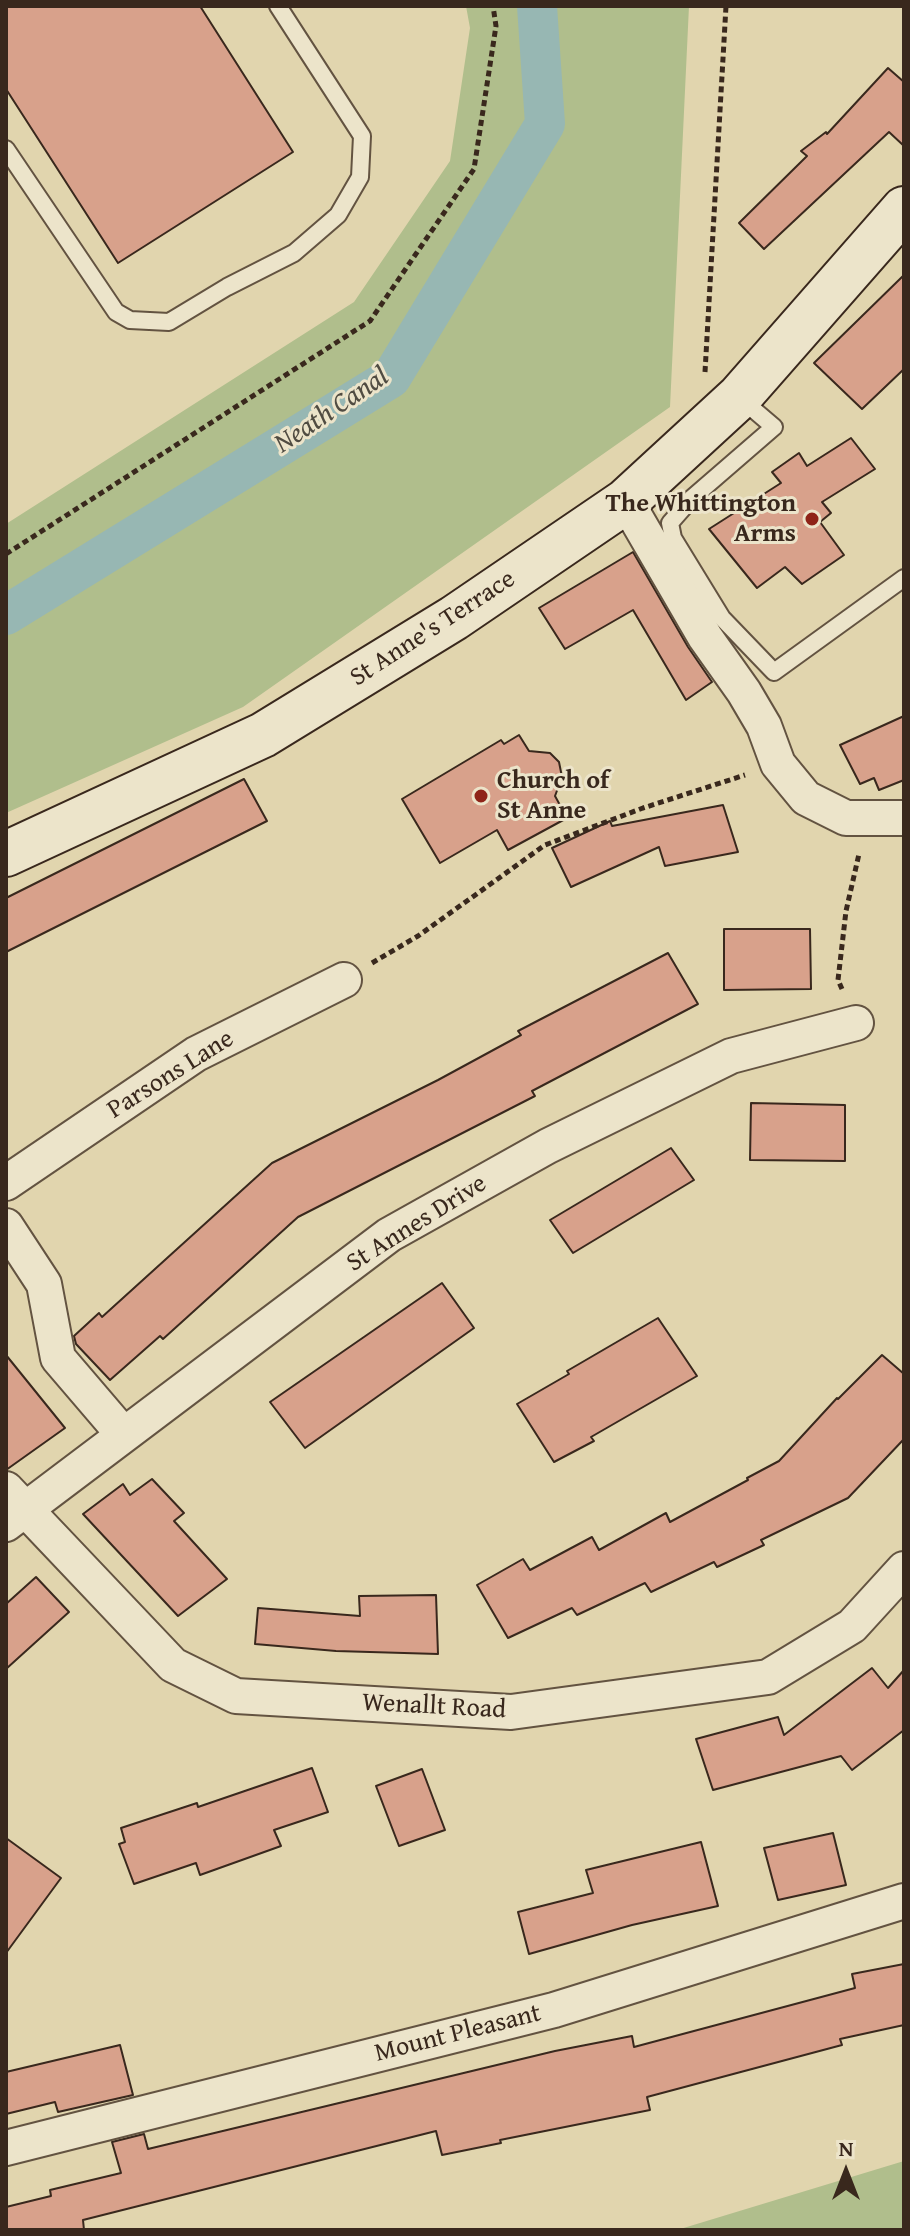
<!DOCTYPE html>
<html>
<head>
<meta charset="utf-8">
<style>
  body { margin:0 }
  #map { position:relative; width:910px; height:2236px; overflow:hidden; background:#e1d5ae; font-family:"Gentium Book Plus",serif }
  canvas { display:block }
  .frame { position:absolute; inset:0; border:8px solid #39281d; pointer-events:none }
  .north { position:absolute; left:806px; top:2132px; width:80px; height:80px; -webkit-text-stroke:6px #ece4ca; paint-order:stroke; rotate:0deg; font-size:22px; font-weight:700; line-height:32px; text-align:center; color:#39281d }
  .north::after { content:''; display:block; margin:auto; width:28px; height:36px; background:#39281d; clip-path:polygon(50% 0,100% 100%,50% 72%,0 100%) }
</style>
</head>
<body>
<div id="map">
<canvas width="910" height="2236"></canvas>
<div class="frame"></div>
<div class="north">N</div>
</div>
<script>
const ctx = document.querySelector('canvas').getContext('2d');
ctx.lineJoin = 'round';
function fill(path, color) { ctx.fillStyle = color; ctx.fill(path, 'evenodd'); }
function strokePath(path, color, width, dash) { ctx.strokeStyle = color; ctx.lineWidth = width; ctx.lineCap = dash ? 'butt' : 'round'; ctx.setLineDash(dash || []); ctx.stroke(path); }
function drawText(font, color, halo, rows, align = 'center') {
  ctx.font = font + ' "Gentium Book Plus",serif'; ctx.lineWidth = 6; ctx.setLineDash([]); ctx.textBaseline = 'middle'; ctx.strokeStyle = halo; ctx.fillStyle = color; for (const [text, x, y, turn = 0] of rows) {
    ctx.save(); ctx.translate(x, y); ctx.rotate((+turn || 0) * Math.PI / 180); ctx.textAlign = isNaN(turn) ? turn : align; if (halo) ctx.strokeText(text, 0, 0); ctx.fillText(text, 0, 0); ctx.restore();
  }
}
fill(new Path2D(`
  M466 6H689L670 407 243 707 6 813V524L354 302 450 161 470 28Z
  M904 2161V2230H677Z`), '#b0be8c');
strokePath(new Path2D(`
  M6 615 391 378 545 124 537 6`), '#97b7b3', 40);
const building = new Path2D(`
  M6 6H200L293 152 118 263 6 89Z
  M888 68 904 82V146L889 132 764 249 739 223 807 156 801 151 826 132 827 134Z
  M904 275V369L862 409 814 363Z
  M851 438 875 469 822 502 831 513 820 522 844 555 802 584 785 567 757 588 709 529 781 483 772 472 799 453 807 466Z
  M633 552 688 647 712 682 686 700 633 610 565 649 539 608Z
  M904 716V780L879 790 874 778 860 784 840 745Z
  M519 735 529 751 550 753 559 762 562 777 555 796 567 818 508 850 497 830 440 863 402 799 501 740 504 744Z
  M244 779 267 821 6 952V898Z
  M723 805 738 852 665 866 659 847 571 887 552 848 610 821 612 826Z
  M724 929H810L811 989 724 990Z
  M668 953 698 1004 532 1091 535 1096 298 1217 163 1339 160 1336 110 1380 76 1344 74 1336 99 1313 102 1317 272 1163 438 1080 521 1035 518 1031Z
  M751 1103 845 1105V1161L750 1160Z
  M671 1148 694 1180 573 1253 550 1220Z
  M442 1283 474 1328 305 1448 270 1402Z
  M658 1318 697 1376 591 1437 594 1441 554 1462 517 1404 569 1374 567 1371Z
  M6 1355 65 1428 6 1470Z
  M882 1355 904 1374V1439L848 1498 761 1540 764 1545 717 1567 714 1562 651 1592 645 1583 577 1615 572 1608 508 1638 477 1585 523 1559 530 1570 592 1537 599 1550 666 1513 670 1522 748 1480 747 1478 779 1461 837 1398 838 1399Z
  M152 1479 184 1513 174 1521 227 1579 178 1616 83 1514 123 1484 130 1495Z
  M36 1577 69 1612 6 1669V1604Z
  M436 1595 438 1654 336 1651 255 1644 258 1608 360 1616 359 1596Z
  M872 1668 888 1688 904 1670V1730L852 1770 841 1756 713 1790 696 1739 778 1717 784 1735Z
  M312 1768 328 1812 274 1830 281 1846 200 1875 196 1863 134 1884 119 1844 125 1842 121 1828 197 1803 198 1807Z
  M422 1769 445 1830 399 1846 376 1786Z
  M833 1833 846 1885 778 1900 764 1848Z
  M6 1838 61 1878 6 1953Z
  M701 1842 718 1906 632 1925 529 1954 518 1912 593 1893 586 1870Z
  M904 1964V2025L840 2039 842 2045 647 2097 650 2110 500 2140 501 2143 442 2155 436 2131 83 2220 84 2230H6V2207L51 2196 50 2190 121 2173 112 2142 144 2134 148 2149 555 2051 632 2036 634 2047 855 1988 852 1974Z
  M120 2045 133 2095 58 2112 55 2102 6 2114V2072Z`);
fill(building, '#d8a18b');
strokePath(building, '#39281d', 2);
const service = new Path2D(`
  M6 149 116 312 130 320 169 322 227 287 294 253 338 215 360 177 362 136 278 6
  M740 398 774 427 692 498 670 523 673 538 722 618 774 672 904 578`);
const minor = new Path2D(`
  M626 501 705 637 744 692 764 726 778 764 806 798 846 818H904
  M6 1183 196 1054 344 980
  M6 1226 44 1284 58 1358 123 1434
  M6 1489 173 1665 236 1696 511 1712 768 1677 852 1626 904 1569
  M6 1524 389 1235 548 1146 731 1056 856 1023
  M6 2148 554 2010 904 1901`);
const secondary = new Path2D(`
  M6 854 263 735 454 618 626 501 739 397 904 209`);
strokePath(service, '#635341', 20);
strokePath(minor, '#635341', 38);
strokePath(secondary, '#39281d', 48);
strokePath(new Path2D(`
  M705 372 726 6
  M6 554 370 321 474 169 496 26 493 6
  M372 963 418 936 545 845 643 808 745 775
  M842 989 838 980 846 911 859 854`), '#39281d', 5, [6, 4]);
strokePath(service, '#ece4ca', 16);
strokePath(minor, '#ece4ca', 34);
strokePath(secondary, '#ece4ca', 44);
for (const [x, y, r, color] of [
  [812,519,8,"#8f2418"],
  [481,796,8,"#8f2418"]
]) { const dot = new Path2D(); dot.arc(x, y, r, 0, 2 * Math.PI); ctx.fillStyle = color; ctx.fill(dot); strokePath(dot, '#ece4ca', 3); }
drawText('bold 26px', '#39281d', '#ece4ca', [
  ["The Whittington",796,504],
  ["Arms",796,534],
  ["Church of",497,781,"left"],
  ["St Anne",497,811,"left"]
], 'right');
drawText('26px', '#39281d', '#ece4ca', [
  ["St Anne's Terrace",433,629,-33],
  ["Parsons Lane",171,1075,-32],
  ["St Annes Drive",417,1224,-32],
  ["Wenallt Road",434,1707,3],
  ["Mount Pleasant",458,2034,-14]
]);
drawText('italic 28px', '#504c42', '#ece4ca', [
  ["Neath Canal",332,411,-34]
]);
</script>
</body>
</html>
